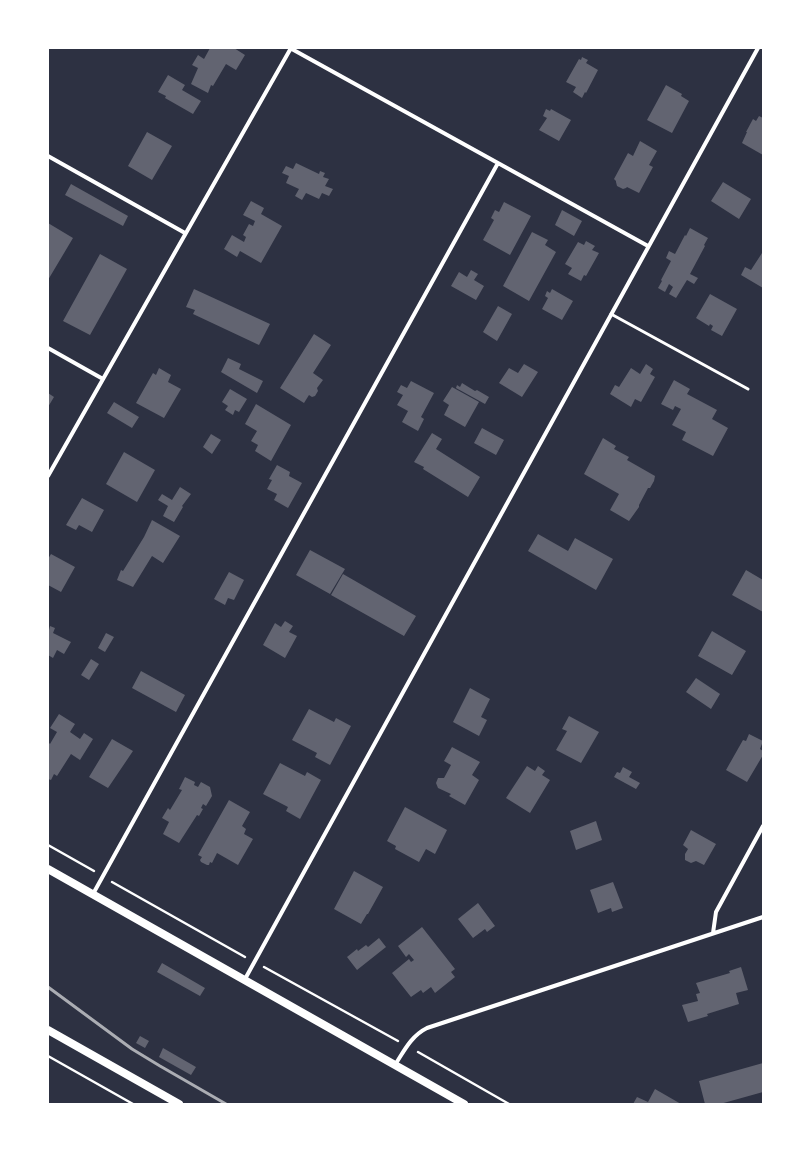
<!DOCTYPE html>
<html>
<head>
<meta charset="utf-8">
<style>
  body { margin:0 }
  #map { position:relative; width:811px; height:1152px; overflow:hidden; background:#2d3142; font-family:"Varela Round",sans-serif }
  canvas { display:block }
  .frame { position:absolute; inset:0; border:49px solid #fff; pointer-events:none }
</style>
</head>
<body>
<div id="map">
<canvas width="811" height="1152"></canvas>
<div class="frame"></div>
</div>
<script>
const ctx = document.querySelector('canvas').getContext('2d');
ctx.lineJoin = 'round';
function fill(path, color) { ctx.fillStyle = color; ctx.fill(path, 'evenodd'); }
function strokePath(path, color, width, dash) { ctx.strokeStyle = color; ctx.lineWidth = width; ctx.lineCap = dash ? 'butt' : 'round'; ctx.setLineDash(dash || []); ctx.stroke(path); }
fill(new Path2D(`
  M210 48H234L245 55 236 70 226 64 213 86 211 85 208 93 191 84 198 68 192 65 198 55 204 59Z
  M582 57 588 60 586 63 598 70 586 93 585 92 582 98 573 92 576 87 566 82 579 59 581 60Z
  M168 75 185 85 182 90 201 101 193 114 165 98 166 96 158 92Z
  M666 85 682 94 681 96 689 101 672 133 647 120Z
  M546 109 550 111 551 109 571 120 559 141 539 130 547 118 543 116Z
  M759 116 763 118V155L742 143 747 132H746L753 119 756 121Z
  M147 132 172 146 152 180 128 166Z
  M640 141 657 151 649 165 653 167 639 193 627 187 626 188 623 189 617 186 616 182V181L614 179 628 153 633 156Z
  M296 163 319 174 320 171 325 173 323 177 329 179 325 186 333 189 329 196 322 193 319 199 306 193 302 200 295 196 299 189 286 183 289 176 282 173 286 166 293 169Z
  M723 182 751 199 739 219 711 201Z
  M71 184 128 216 123 226 65 195Z
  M251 201 264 208 261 214 282 226 261 263 240 251 237 257 224 249 232 235 244 242 246 237 243 235 249 224 253 226 255 221 243 215Z
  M504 202 531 216 510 255 483 240 494 220 491 218 495 210 499 212Z
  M562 210 582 221 574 236 555 225Z
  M48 223 73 238 48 280Z
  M690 228 708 238 704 245 705 246 690 274 698 278 694 284 687 280 676 298 669 294 673 287 669 284 665 292 658 288 662 281 661 280 671 261 666 258 669 251 675 254 685 235 686 236Z
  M532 232 548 240 545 245 556 252 529 301 503 286Z
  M586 241 595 246 592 250 599 253 586 276 584 275 581 281 568 274 572 268 565 264 578 242 584 245Z
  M762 253H763V288L741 275 745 267 751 270Z
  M100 254 127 269 90 335 63 321Z
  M471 270 478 274 474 280 484 286 476 300 451 286 459 272 467 277Z
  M194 289 270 324 259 345 193 314 195 310 186 307Z
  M552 289 573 301 562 320 542 309 548 298 545 296 547 291 550 293Z
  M710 294 737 309 722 336 711 330 713 326 710 324 709 326 696 318Z
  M498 306 512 314 497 341 483 332Z
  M314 334 331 345 313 373 323 380 317 388 318 391 315 396 312 397 309 395 304 403 280 388Z
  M228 358 241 364 239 369 263 381 257 393 221 372Z
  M524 364 538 372 522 397 499 383 509 368 518 373Z
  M646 364 653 369 650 374 655 377 641 402 635 399 631 407 610 394 615 385 619 387 631 368 640 374Z
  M159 368 171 375 168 382 181 389 164 418 136 403 153 373 156 375Z
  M674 380 690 389 687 394 717 410 712 419 728 428 713 456 682 440 686 432 672 425 681 409 675 406 673 410 661 404Z
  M411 381 434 393 421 417 424 419 418 431 402 422 408 411 397 405 403 395 397 392 401 385 407 388Z
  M462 383 475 391 477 390 489 397 485 404 456 388 457 385 460 387Z
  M452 387 479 402 465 427 444 415 449 405 443 401Z
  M230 389 247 399 239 412 235 410 233 415 225 410 228 406 222 402Z
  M48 393 54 397 48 407Z
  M114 402 139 417 132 428 107 413Z
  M256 404 291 425 271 461 255 451 258 445 251 441 257 431 245 424Z
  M482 428 504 440 496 455 474 443Z
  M432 433 442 439 436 449 480 477 468 497 423 469 424 467 414 462Z
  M211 434 221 440 212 454 203 447Z
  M603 438 616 446 614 449 629 457 627 460 655 476 654 481 650 488H648L639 505V507L629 521 610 510 619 494 584 474Z
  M124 452 155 470 137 502 106 484Z
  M277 465 290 472 289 476 302 483 288 508 274 500 277 494 267 489 272 480 269 479Z
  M180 487 191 494 182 506 183 507 174 522 163 516 168 506 158 500 162 494 172 500Z
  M82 498 104 510 92 532 79 525 76 530 66 525Z
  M152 520 180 536 163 563 152 556 133 587 117 580 121 570 123 571 144 537Z
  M538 534 568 551 575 538 613 559 596 590 528 551Z
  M310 550 345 569 330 594 296 575Z
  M51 554 75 567 61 592 48 585V559Z
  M746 570 763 580V612L732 595Z
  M229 572 244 580 234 600 228 598 225 605 214 599Z
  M343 574 416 616 404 636 331 595Z
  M285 621 293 626 289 632 297 636 285 658 263 645 275 623 281 627Z
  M50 626 55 628 53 633 71 642 64 654 57 650 53 658 48 655V648L49 646 48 645V630H49Z
  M712 631 746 651 732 675 698 656Z
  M106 633 114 637 105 652 98 648Z
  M91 659 99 664 89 680 81 675Z
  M141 671 185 695 176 712 132 688Z
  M696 678 720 694 711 709 686 692Z
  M470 688 490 699 481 717 487 720 479 736 453 722Z
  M309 709 334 722 336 718 351 726 330 765 315 757 317 753 292 740Z
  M59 714 75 724 70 732 80 739 84 733 93 739 80 760 71 754 57 776 54 774 51 780 48 779V742L50 744 57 732 50 728Z
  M569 716 599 732 581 763 556 750 567 731 562 729Z
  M749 734 763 741 760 749 763 751V755L747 782 726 770 743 740 746 741Z
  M112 739 133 751 108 788 89 777Z
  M452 747 480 762 472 775 479 780 465 805 449 796 451 794 438 788 436 783 438 778H444L451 765 444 761Z
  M280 763 305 776 307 772 321 780 300 819 286 811 288 807 263 794Z
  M527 766 535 771 538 766 545 771 542 775 550 780 530 813 506 798Z
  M623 767 632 772 629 777 640 783 636 789 614 777 617 772 620 773Z
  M185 777 195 782 194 785 198 787 201 782 210 787 212 796 206 806 203 804 201 808 203 809 199 816 197 815 179 843 163 834 169 822 162 818 168 808 170 810 182 790 179 789Z
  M229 800 250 812 242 826 246 829 244 834 253 839 238 865 217 853 212 863 210 862 209 865H207L201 862 200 860 202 857 198 855Z
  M405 807 447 830 435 854 426 849 419 862 395 849 396 846 387 841Z
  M596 821 602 840 576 850 570 831Z
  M691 830 716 844 704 865 696 861 691 863 685 860V854L688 849 683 845Z
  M354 871 383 887 368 914H367L361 924 334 909Z
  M613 882 623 908 612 912 611 908 598 913 590 890Z
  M478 903 495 926 487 932 485 929 473 938 458 919Z
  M422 927 455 969 451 972 455 977 435 993 431 987 423 993 421 990 411 997 392 973 409 959 411 962 414 960 409 954 406 957 398 946Z
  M379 938 386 947 357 970 347 957 357 949 358 951 366 945 368 947Z
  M162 963 205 988 200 996 157 972Z
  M741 967 748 990 736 993 739 1004 707 1014 708 1016 688 1022 682 1005 698 1001 696 994 700 993 696 983 730 973 729 971Z
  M140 1036 149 1041 145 1048 136 1043Z
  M163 1048 196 1067 191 1075 159 1057Z
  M763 1063V1092L720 1104H705L699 1081Z
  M655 1089 681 1104H633L637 1097 648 1102Z`), '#626471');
strokePath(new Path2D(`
  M48 845 94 871
  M112 882 245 957
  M264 967 398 1041
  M418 1052 509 1104
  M48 1056 133 1104`), '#fff', 2.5);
strokePath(new Path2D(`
  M611 314 748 389`), '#fff', 3);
strokePath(new Path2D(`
  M290 48 648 246
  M48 156 185 233
  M48 348 103 379
  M48 476 291 48
  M93 894 498 163
  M713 933 716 912 763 826
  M245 979 758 48
  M395 1065C404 1051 411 1036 427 1028L763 917`), '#fff', 4);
strokePath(new Path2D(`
  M48 869 464 1104
  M48 1030 179 1104`), '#fff', 8);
strokePath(new Path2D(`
  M48 987 132 1049 160 1066 226 1104`), '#abadb3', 3);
</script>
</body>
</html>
